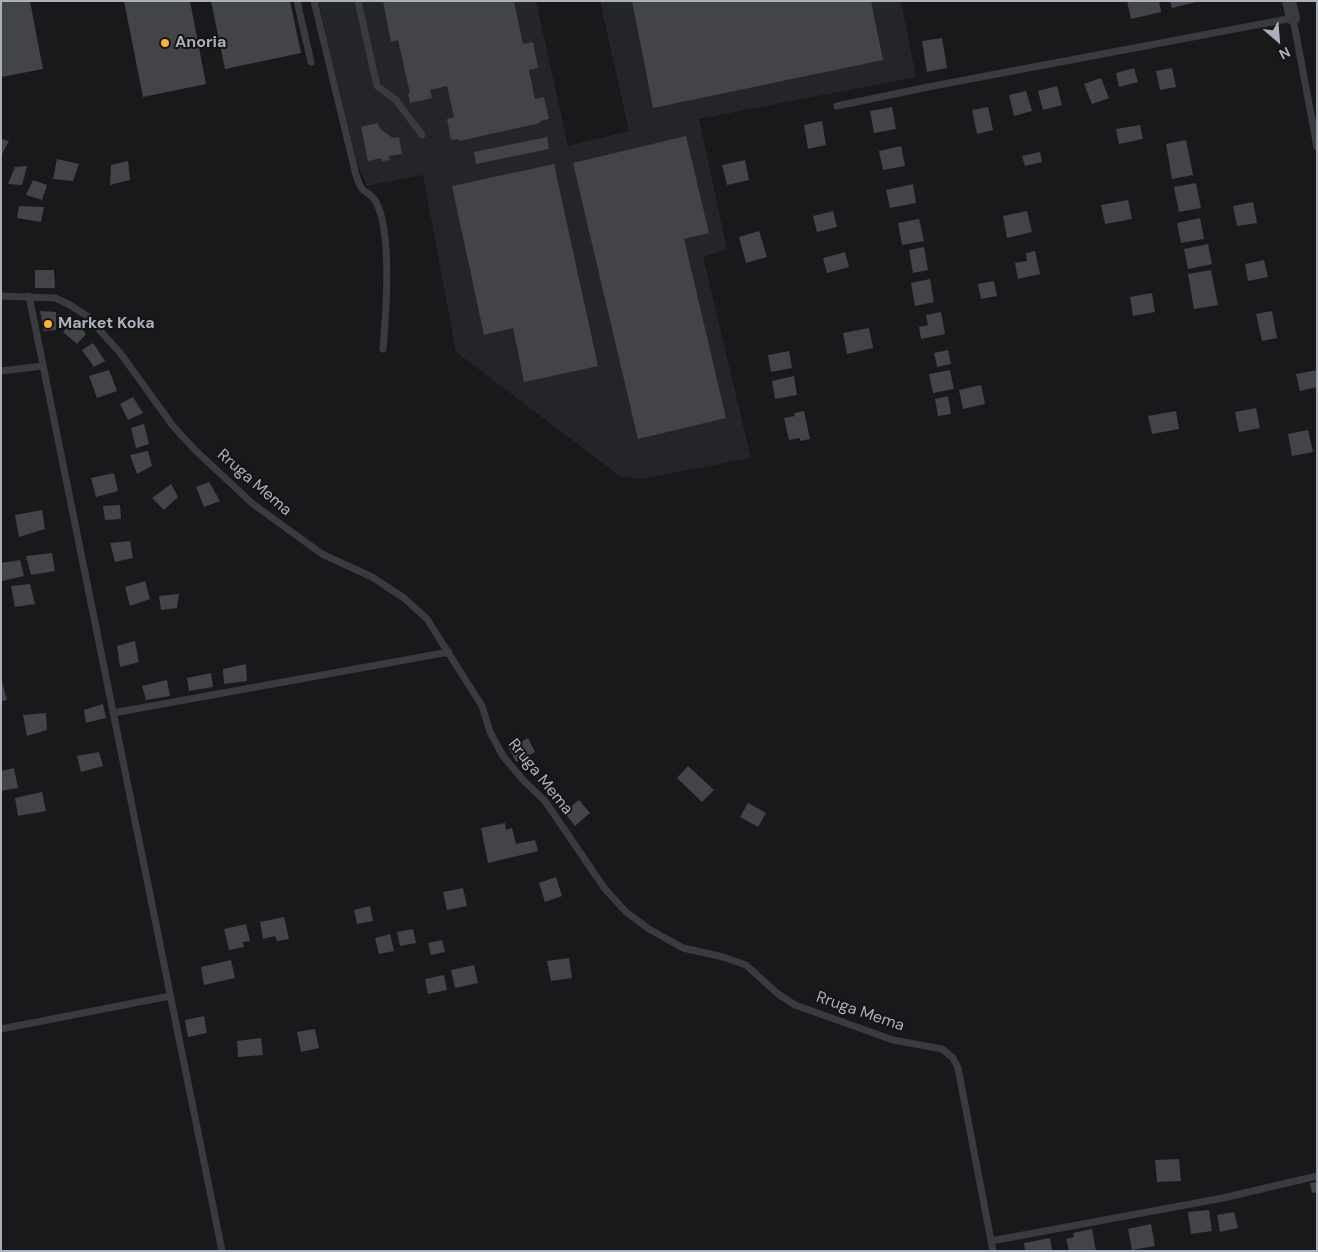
<!DOCTYPE html>
<html>
<head>
<meta charset="utf-8">
<style>
  body { margin:0 }
  #map { position:relative; width:1318px; height:1252px; overflow:hidden; background:#19191b; font-family:"DM Sans",sans-serif }
  canvas { display:block }
  .frame { position:absolute; inset:0; border:2px solid #aab0bc; pointer-events:none }
  .north { position:absolute; left:1253px; top:15px; width:50px; height:50px; -webkit-text-stroke:4px #141416; paint-order:stroke; rotate:153deg; font-size:14px; font-weight:700; line-height:20px; text-align:center; color:#aab0bc }
  .north::after { content:''; display:block; margin:auto; width:18px; height:22px; background:#aab0bc; clip-path:polygon(50% 0,100% 100%,50% 72%,0 100%) }
</style>
</head>
<body>
<div id="map">
<canvas width="1318" height="1252"></canvas>
<div class="frame"></div>
<div class="north">N</div>
</div>
<script>
const ctx = document.querySelector('canvas').getContext('2d');
ctx.lineJoin = 'round';
function fill(path, color) { ctx.fillStyle = color; ctx.fill(path, 'evenodd'); }
function strokePath(path, color, width, dash) { ctx.strokeStyle = color; ctx.lineWidth = width; ctx.lineCap = dash ? 'butt' : 'round'; ctx.setLineDash(dash || []); ctx.stroke(path); }
function drawText(font, color, halo, rows, align = 'center') {
  ctx.font = font + ' "DM Sans",sans-serif'; ctx.lineWidth = 4; ctx.setLineDash([]); ctx.textBaseline = 'middle'; ctx.strokeStyle = halo; ctx.fillStyle = color; for (const [text, x, y, turn = 0] of rows) {
    ctx.save(); ctx.translate(x, y); ctx.rotate((+turn || 0) * Math.PI / 180); ctx.textAlign = isNaN(turn) ? turn : align; if (halo) ctx.strokeText(text, 0, 0); ctx.fillText(text, 0, 0); ctx.restore();
  }
}
fill(new Path2D(`
  M318 1H536L568 146 629 131 600 1H901L916 77 699 119 727 249 703 257 751 458 641 479 620 476 456 352 423 175 367 186 357 163Z`), '#242528');
fill(new Path2D(`
  M1 1H30L43 69 1 77Z
  M124 1H190L206 84 143 97Z
  M211 1H290L301 53 225 69Z
  M383 1H514L523 44 533 42 538 68 529 70 535 99 544 97 549 119 540 121V123L459 141V139L451 140 447 119 454 117 447 86 430 90 432 98 410 103 408 94 410 93 398 40 391 42Z
  M632 1H871L883 60 653 108Z
  M1127 1H1159L1161 12 1131 19Z
  M1170 1H1196V2L1172 8Z
  M942 38 947 68 927 72 922 41Z
  M1134 68 1138 82 1119 87 1116 73Z
  M1172 68 1176 87 1160 90 1156 71Z
  M1101 78 1109 98 1092 104 1084 84Z
  M1057 86 1062 105 1043 110 1038 91Z
  M1026 91 1032 111 1014 116 1009 95Z
  M892 107 896 129 874 133 870 111Z
  M988 107 993 130 977 134 972 110Z
  M822 121 826 145 808 149 804 125Z
  M378 123 380 129 393 138 399 137 402 154 389 156 390 160 382 161V158L368 161 361 127Z
  M1140 125 1143 139 1119 144 1116 129Z
  M686 136 709 233 684 239 726 418 638 439 573 163Z
  M547 137 549 149 476 164 474 152Z
  M1 139 9 141 1 156Z
  M1186 140 1193 175 1172 179 1166 144Z
  M901 146 905 166 883 170 879 151Z
  M1040 152 1042 162 1025 166 1022 156Z
  M57 159 79 164 73 181 53 179Z
  M745 160 749 180 727 185 722 165Z
  M128 161 130 180 110 185 111 165Z
  M554 164 598 366 524 382 513 328 484 335 452 186Z
  M27 166 22 185 8 184 15 167Z
  M33 180 47 185 42 200 26 195Z
  M1196 183 1201 208 1179 212 1174 187Z
  M913 184 916 203 890 208 886 190Z
  M1128 200 1132 219 1105 224 1101 205Z
  M1253 202 1257 223 1237 226 1233 206Z
  M19 206 44 207 41 222 17 218Z
  M833 211 837 227 817 232 813 216Z
  M1027 211 1032 232 1007 238 1003 216Z
  M1200 218 1204 239 1181 243 1177 223Z
  M919 219 924 241 902 245 898 223Z
  M759 231 767 257 746 263 739 237Z
  M1208 244 1212 264 1188 269 1184 249Z
  M924 247 928 270 913 273 909 250Z
  M1035 251 1040 274 1018 279 1015 263 1027 261 1026 253Z
  M845 252 849 267 827 273 823 258Z
  M1264 260 1268 277 1248 281 1245 264Z
  M35 270H54L55 288H35Z
  M1211 270 1218 305 1194 309 1188 274Z
  M930 279 934 302 915 306 911 283Z
  M994 281 997 296 981 299 978 284Z
  M1152 293 1155 312 1133 316 1130 297Z
  M40 311 56 312V330L44 331Z
  M1272 311 1277 338 1262 341 1256 314Z
  M941 312 945 334 921 339 919 327 928 325 926 315Z
  M74 319 86 334 77 344 63 332Z
  M869 328 873 348 847 354 843 333Z
  M93 343 105 361 94 367 82 350Z
  M948 350 951 364 937 367 934 353Z
  M789 351 792 368 771 372 768 355Z
  M109 370 117 391 97 398 89 376Z
  M950 370 954 389 933 393 929 374Z
  M1317 370V387L1300 391 1296 374Z
  M794 376 797 395 775 399 772 381Z
  M981 385 985 404 963 409 959 390Z
  M948 396 951 414 938 416 935 399Z
  M133 397 143 413 128 420 120 404Z
  M1256 408 1260 428 1239 432 1235 412Z
  M804 411 810 439 800 441V438L789 440 784 418 795 416 794 413Z
  M1176 411 1179 429 1152 434 1148 416Z
  M144 424 149 444 136 448 131 428Z
  M1308 430 1313 452 1292 456 1288 434Z
  M148 451 152 466 137 474 130 455Z
  M114 473 118 491 96 497 91 478Z
  M209 482 220 501 204 507 196 487Z
  M171 484 178 497 164 510 152 498Z
  M120 505 121 519 105 520 103 506Z
  M42 510 45 529 19 537 15 515Z
  M130 541 133 558 115 562 110 543Z
  M52 553 55 571 31 575 26 556Z
  M20 560 24 576 2 581 1 563Z
  M145 581 150 599 130 606 125 587Z
  M30 584 35 604 15 607 11 586Z
  M179 594 177 608 161 610 159 596Z
  M135 641 139 662 120 667 117 646Z
  M246 664 247 681 224 684 223 669Z
  M211 673 213 687 189 691 187 678Z
  M167 680 170 696 146 700 142 686Z
  M2 682 7 700 1 701Z
  M103 704 106 718 86 723 84 710Z
  M46 713 47 730 27 736 23 715Z
  M528 738 535 752 516 762 509 748Z
  M99 752 103 766 81 772 77 756Z
  M688 766 714 790 702 802 677 778Z
  M14 768 18 788 1 791V771Z
  M42 792 46 811 18 816 15 798Z
  M579 800 590 813 575 826 564 812Z
  M748 803 766 813 758 827 740 817Z
  M505 823 506 830 512 828 516 844 535 840 538 851 488 863 481 828Z
  M556 877 562 896 545 902 539 883Z
  M463 888 467 906 447 910 443 892Z
  M370 906 373 921 357 924 354 910Z
  M284 917 289 939 277 941 275 936 263 939 260 922Z
  M246 924 250 941 243 942 244 947 229 950 224 929Z
  M413 929 416 943 400 946 397 932Z
  M390 934 394 951 379 954 375 938Z
  M442 940 445 952 431 955 428 943Z
  M569 958 572 978 551 981 547 961Z
  M231 960 235 978 204 985 201 967Z
  M474 965 478 983 455 988 451 970Z
  M444 975 447 990 428 994 425 979Z
  M204 1016 207 1033 188 1037 185 1020Z
  M315 1029 319 1048 301 1052 297 1032Z
  M261 1038 263 1055 238 1057 237 1041Z
  M1179 1159 1181 1181 1157 1182 1155 1160Z
  M1317 1182V1192L1312 1193 1310 1183Z
  M1209 1210 1212 1231 1191 1234 1188 1212Z
  M1234 1212 1238 1228 1220 1232 1217 1215Z
  M1151 1224 1155 1246 1132 1250 1128 1229Z
  M1092 1229 1096 1251H1069L1066 1239 1074 1237 1073 1233Z
  M1050 1238 1052 1251H1025L1024 1243Z`), '#424448');
strokePath(new Path2D(`
  M297 1 311 62
  M314 1 356 175C358 179 359 185 362 189 367 193 373 196 376 202 392 232 386 315 383 349
  M358 1 377 86 396 100 422 135
  M837 106 933 86 1293 18 1317 147
  M1 296 55 298 70 305 87 316 121 354 173 426 195 450 253 504 322 554 372 577 404 598 427 619 482 706 490 732 503 756 524 781 545 801 605 889 626 912 649 929 683 948 723 957 746 965 778 994 795 1005 893 1040 942 1049 953 1058 958 1068 993 1251
  M29 296 222 1251
  M1 371 43 366
  M113 713 449 652
  M1 1029 170 996
  M991 1241 1223 1198 1317 1176`), '#393b40', 7);
strokePath(new Path2D(`
  M1289 1 1293 18`), '#393b40', 14);
for (const [x, y, r, color] of [
  [165,43,5,"#feb12d"],
  [48,324,5,"#feb12d"]
]) { const dot = new Path2D(); dot.arc(x, y, r, 0, 2 * Math.PI); ctx.fillStyle = color; ctx.fill(dot); strokePath(dot, '#141416', 2); }
drawText('bold 16px', '#aab0bc', '#141416', [
  ["Anoria",175,43],
  ["Market Koka",58,324]
], 'left');
drawText('16px', '#aab0bc', '#141416', [
  ["Rruga Mema",254,483,41],
  ["Rruga Mema",540,777,51],
  ["Rruga Mema",860,1012,19]
]);
</script>
</body>
</html>
